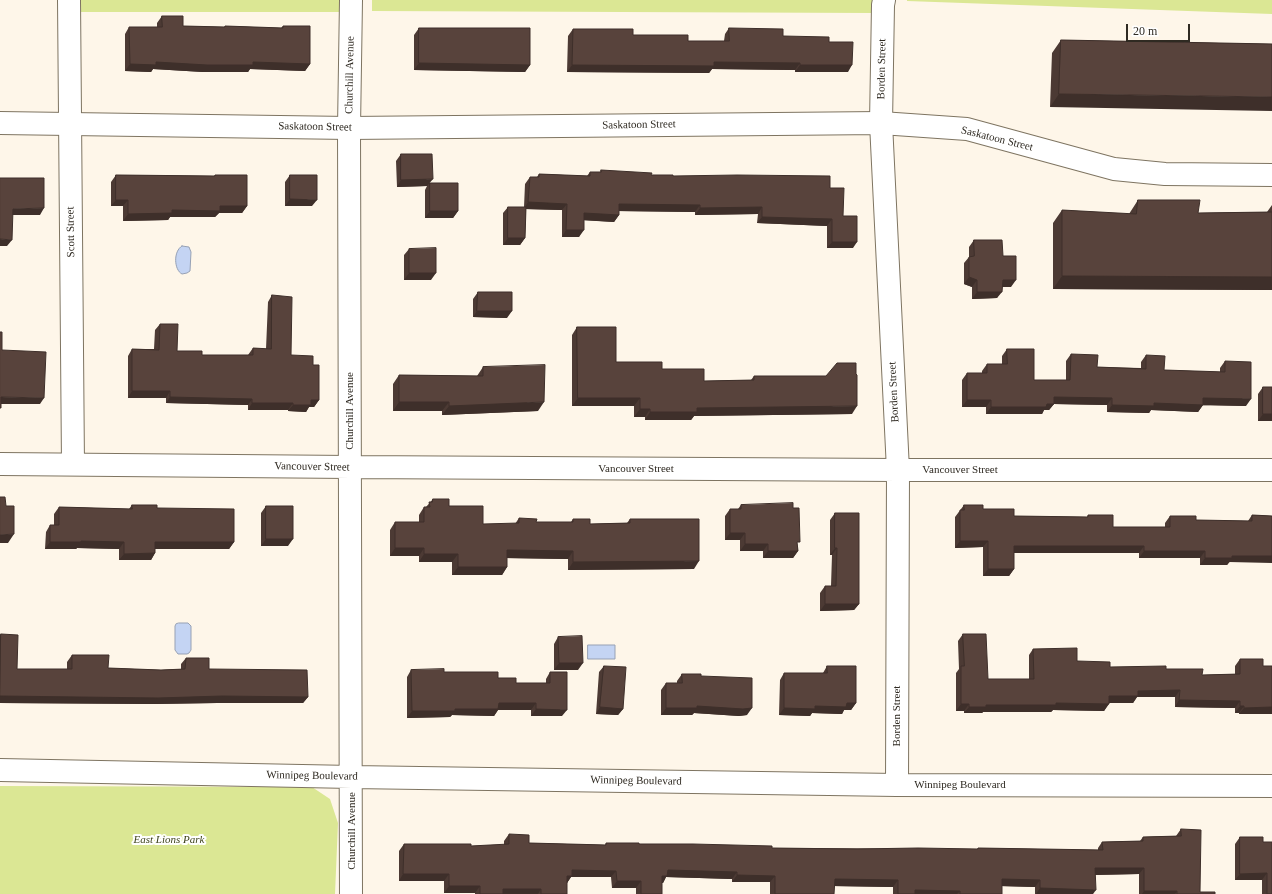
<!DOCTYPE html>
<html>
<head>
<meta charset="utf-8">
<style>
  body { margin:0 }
  #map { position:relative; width:1272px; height:894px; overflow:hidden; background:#fef6e9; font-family:"Times New Roman",serif }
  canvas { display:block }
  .scale { position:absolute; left:1126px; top:24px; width:64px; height:18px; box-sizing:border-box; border:2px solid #2f2a22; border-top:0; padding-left:5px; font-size:12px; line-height:14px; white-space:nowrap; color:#2f2a22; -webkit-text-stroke:3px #fff; paint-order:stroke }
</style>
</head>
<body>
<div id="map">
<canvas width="1272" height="894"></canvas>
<div class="scale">20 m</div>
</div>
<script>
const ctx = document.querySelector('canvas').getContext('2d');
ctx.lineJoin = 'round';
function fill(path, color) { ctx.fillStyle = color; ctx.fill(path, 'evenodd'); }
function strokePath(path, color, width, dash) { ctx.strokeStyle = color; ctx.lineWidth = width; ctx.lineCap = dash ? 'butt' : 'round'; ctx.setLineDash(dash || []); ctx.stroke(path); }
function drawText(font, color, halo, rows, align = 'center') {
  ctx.font = font + ' "Times New Roman",serif'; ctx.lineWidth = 4; ctx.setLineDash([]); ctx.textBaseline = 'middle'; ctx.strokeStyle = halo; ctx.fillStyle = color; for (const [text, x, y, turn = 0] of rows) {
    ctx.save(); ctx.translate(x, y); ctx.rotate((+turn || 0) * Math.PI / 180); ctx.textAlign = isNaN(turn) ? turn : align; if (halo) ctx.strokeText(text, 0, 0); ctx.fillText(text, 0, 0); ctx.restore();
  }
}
fill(new Path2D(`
  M80 0H344V12H80Z
  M372 0H874L872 13 372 11Z
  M907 0H1272V14L907 1Z
  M0 786 312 787 330 799 338 823 335 894H0Z`), '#dbe794');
const water = new Path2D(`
  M182 246 189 247 191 252 190 271 187 273 182 274C174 270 173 251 182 246Z
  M179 623H188L191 626V650L189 653 187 654H178L175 650V626L176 624Z
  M588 645H615V659H588Z`);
fill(water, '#c4d4f3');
strokePath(water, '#97a1b4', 1);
const minor = new Path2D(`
  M69 0 73 464
  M351 0 349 128 351 894
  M884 0 883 5 881 123 898 470 897 785
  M0 464 351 467 898 470H1272
  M0 770 352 777 897 785 1272 786`);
const tertiary = new Path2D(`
  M0 123 349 128 881 123 967 129 1114 169 1165 174 1272 175`);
strokePath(minor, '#7e7461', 24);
strokePath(tertiary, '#7e7461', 24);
strokePath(minor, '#fff', 22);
strokePath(tertiary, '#fff', 22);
fill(new Path2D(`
  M162 16 183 26 224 27 225 26 281 28 283 26 310 64 305 71 250 69 248 72H203L153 69 151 72 125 71V34L129 27H157V23Z
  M419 28 530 65 525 72 414 70V35Z
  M729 28 783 36 829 42 848 72H795V70L712 69 709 73 567 72 568 36 573 29 688 41H724L725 34Z
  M1061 40 1272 44 1050 107 1052 53Z
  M401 154 458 211 453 218H425V190L427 186 397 187 396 161Z
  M601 170 651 175 830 188 843 216 853 248H827V226L757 223 758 214 695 215V212L619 211V215L614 222 584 220 579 237H562V210L526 209 525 238 520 245H503V213L508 207H524L525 184 530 177H537L539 174 587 176 590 172H600Z
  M116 175 214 176 215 175 247 206 242 213H219L215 217H170L168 220 123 221V206H111V182Z
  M290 175 312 206H285V182Z
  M1138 200 1198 213 1267 212 1272 205V290L1053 289V223L1062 210 1129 214Z
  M974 240 1003 256 1011 287H1002L997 298 972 299V287L964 284V263L969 257V247Z
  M409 249 431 280H404V255Z
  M478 292 507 318 473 317V299Z
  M272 295 291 355 313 365 319 400 314 407H309L306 412 288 411V410H248V405L166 403V398H128V356L132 349H154L155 330 160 324 177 351 202 355H248L253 348 266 349 268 302Z
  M577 327 616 362 662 369 704 381 751 380 754 376 852 414 694 416 691 420H645V417H634V406H572V335Z
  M1007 349 1034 380H1066V361L1071 354 1097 367 1141 368V362L1146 355 1164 370 1220 372V368L1225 361 1246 406 1203 405 1198 412 1151 410 1149 413 1107 412V405L1054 404 1049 410H1044L1042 414H986V407H962V380L967 373H982V371L987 364H1002V356Z
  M483 367 538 411 442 415V411H393V384L399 375 477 376Z
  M1263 387 1272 421H1258V394Z
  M433 499 449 506 483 524H515L519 518 536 522H571L573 519 590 524 627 523 630 519 694 569 568 570V559L507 558V567L502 575H452V562H419V556H390V530L395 522H419V515L424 507H426Z
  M132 505 157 508 234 542 229 549H155V553L151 560H119V549L77 548 76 549H45L46 532 50 525H54V514L59 507 129 509Z
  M741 505 793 508 798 551 793 558H763V551H740V540H725V516L730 509H738Z
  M964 505 1014 516 1087 517 1088 515 1113 527H1165V523L1170 516 1196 520 1248 521 1252 515 1272 516 1227 565H1200V558H1139V553H1014V569L1009 576H983V547L955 548V517Z
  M266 506 288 546H261V513Z
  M835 513 859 604 854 610 820 611V593L825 586H831L832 555H830V520Z
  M1 634 17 669H67V662L72 655 108 668 161 670 181 669V664L186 658 209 669 308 697 303 703H217L154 704 0 703V636Z
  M963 634 988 679H1029V655L1033 649 1077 661 1110 667 1166 669 1202 675 1235 674V666L1240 659 1263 666 1272 714H1239V713H1235V708L1175 707V697H1137L1133 703H1109L1104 711 1053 710 1051 712H983L982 713H964V711H956V673L959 669 958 641Z
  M558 637 578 670H554V644Z
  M604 666 623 709 618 715 596 714 599 672Z
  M827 666 856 703 851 710H844L842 714 812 713 810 716 779 715 780 680 784 673H823Z
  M411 670 444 672 498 678 516 683H546V679L550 672 562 716H531V710H498L494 716 452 715 450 717 407 718V677Z
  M682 674 701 676 747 715 739 716 694 713 692 715H661V690L666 683H677V681Z
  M1181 829 1200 892 1215 894H1139V874L1095 875 1093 894H1035V887L1002 886V894H893V887L834 886V894H770V882H732V879L666 877 663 883H662V894H636V888H612L611 877H571L567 883V894H475V893H444V881H399V851L404 844 471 846 504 845V841L509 834 529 843 605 845 606 843 639 844 772 848 977 849 978 848 1098 850V848L1102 842 1140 841 1143 837 1176 836Z
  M1240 837 1263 842 1272 894H1262V880H1235V844Z`), '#4c3a34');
fill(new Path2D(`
  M156 62H253L310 64 305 71 250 69 248 72H203L153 69 151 72 125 71 130 64Z
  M714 62 800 63 795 70 712 69 709 73 567 72 572 65Z
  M419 63 530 65 525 72 414 70Z
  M800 65H852L848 72H795Z
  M1059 94 1272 97V111L1050 107Z
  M433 179 427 186 397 187 401 180Z
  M290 199 317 200 312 206H285Z
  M116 200H128L123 206H111Z
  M528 202 567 204 562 210 524 209Z
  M619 204 700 205 695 212 614 211Z
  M220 206H247L242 213H219L215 217H170L168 220 123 221 128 214Z
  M762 207 758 214 695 215 700 208Z
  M44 208 40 215H8L13 209Z
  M430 211H458L453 218H425Z
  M584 213 619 215 614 222 579 220Z
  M762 217 832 219 827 226 757 223Z
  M566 230H584L579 237H562Z
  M508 238H525L520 245H503Z
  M0 239 12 240 7 246H0Z
  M832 242H857L853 248H827Z
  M409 273H436L431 280H404Z
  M1062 276 1272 277V290L1053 289Z
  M969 277 977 280 972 287 964 284Z
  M1003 280H1016L1011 287H998Z
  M977 292H1002L997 298 972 299Z
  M477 311H512L507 318 473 317Z
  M132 391H170L166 398H128Z
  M1 397 44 398 40 404H0Z
  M170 397 252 399 248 405 166 403Z
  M1054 397 1112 398 1107 405 1054 404 1049 410H1044L1042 414H986L991 407Z
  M578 398H640L634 406H572Z
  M1203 398 1251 399 1246 406 1199 405Z
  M311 400H319L314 407H309L306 412 288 411 293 405Z
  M967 400H991L986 407H962Z
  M399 402H449L442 411H393Z
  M544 402 538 411 442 415 449 406Z
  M252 403H293L288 410H248Z
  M1154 403 1203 405 1198 412 1151 410 1149 413 1107 412 1112 405Z
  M857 406 852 414 694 416 691 420H645L650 412 697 408Z
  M640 409H650L645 417H634Z
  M1263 414H1272V421H1258Z
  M730 533H745L740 540H725Z
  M14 534 8 543H0V535Z
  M266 539H293L288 546H261Z
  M81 541 124 542 119 549 77 548 76 549H45L50 542Z
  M960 541H988L983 547 955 548Z
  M155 542H234L229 549H151Z
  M745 544H768L763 551H740Z
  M1014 546H1144L1139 553H1009Z
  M395 548H424L419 556H390Z
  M835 548H837L832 555H830Z
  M507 550 573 551 568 559 502 558Z
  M768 551H798L793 558H763Z
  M1144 551H1205L1200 558H1139Z
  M155 553 151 560H119L124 554Z
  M424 554H458L452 562H419Z
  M1232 556H1272V563L1229 562 1227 565H1200L1205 558Z
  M699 561 694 569 568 570 573 562Z
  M458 567H507L502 575H452Z
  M988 569H1014L1009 576H983Z
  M825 604H859L854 610 820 611Z
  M559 663H583L578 670H554Z
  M1180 690 1175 697H1137L1133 703H1104L1109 696 1138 691Z
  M0 696H222L308 697 303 703H217L154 704 0 703Z
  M1179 700 1240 701 1235 708 1175 707Z
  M499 703H536L531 710H498L494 716 452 715 450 717 407 718 412 711 455 709Z
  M847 703H856L851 710H844L842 714 812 713 810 716 779 715 784 708Z
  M1056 703 1109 704 1104 711 1053 710 1051 712H983L982 713H964L969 707 986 705Z
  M961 704H969L964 711H956Z
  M697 706 752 708 747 715 739 716 694 713 692 715H661L666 708Z
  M1240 706H1244L1239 713H1235Z
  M600 707 623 709 618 715 596 714Z
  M1272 707V714H1239L1244 708Z
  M536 709 567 710 562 716H531Z
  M1095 868H1144L1139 874 1090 875Z
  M572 870 616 871 611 877H571L567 883H562Z
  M668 870 737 872 732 879 666 877 663 883 657 882 662 876Z
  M1267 873 1262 880H1235L1240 874Z
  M403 874H449L444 881H399Z
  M737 875 775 876 770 882H732Z
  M835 879 898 880 893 887 830 886Z
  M1002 879 1040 880 1035 887 997 886Z
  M617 881H641L636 888H612Z
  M449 886H480L475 893H444Z
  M1040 888 1096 890 1093 894H1036Z
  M503 889H541L538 894H500Z
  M915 890 960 891 957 894H912Z
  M1144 891H1177L1175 894H1142Z`), '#3e2f2a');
const building = new Path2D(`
  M162 16H183V26L225 27V26L283 28V26H310V64L253 62V65H207L156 62V65L130 64 129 27H162Z
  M419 28H530V65L419 63Z
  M729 28 783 29V36L829 37V42H853L852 65H800V63L714 62V66L572 65 573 29H633V35H688V41H729Z
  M1061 40 1272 44V97L1059 94Z
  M401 154H432L433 179 401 180Z
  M601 170 652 173 651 175H673V176L737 175 830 176V188H844L843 216H857V242H832V219L762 217V207L700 208V205L619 204V215L584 213V230H566L567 204 528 202 530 177H539V174L590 176V172H601Z
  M116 175 215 176V175H247V206H220V211L172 210V213L128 214V200H116Z
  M290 175H317V200L290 199Z
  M0 178H44V208L13 209 12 240 0 239Z
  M430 183H458V211H430Z
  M1138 200H1200L1198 213 1272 212V277L1062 276V210L1136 214Z
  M508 207H526L525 238H508Z
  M974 240H1002L1003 256H1016V280H1003L1002 292H977V280L969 277V257L974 256Z
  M436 248V273H409V249Z
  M478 292H512V311H477Z
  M272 295 292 297 291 355 313 356V365H319V400H311V405H293V403H252V399L170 397V391H132V349L159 350 160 324H178L177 351H202V355H253V348L271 349Z
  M577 327H616V362H662V369H704V381L754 380V376H826L837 363H856V374L857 375V406L697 408V412H650V409H640V398H578Z
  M0 332H2V350L46 352 44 398 1 397V408H0Z
  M1007 349H1034V380H1070L1071 354 1098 355 1097 367 1146 369V355L1165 356 1164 370 1225 372V361L1251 362V399L1203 398V405L1154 403V406L1112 405V398L1054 397V404H1047L1046 407H991V400H967V373H987V364H1007Z
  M545 365 544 402 449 406V402H399V375L483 376V367Z
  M1263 387H1272V414H1263Z
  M0 497H5L6 506H14V534L0 535Z
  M433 499H449V506H483V524L519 523V518L537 519 536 522H573V519H590V524L630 523V519H699V561L573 562V551L507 550V567H458V554H424V548H395V522H424V507H430L429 502H432Z
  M793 503V508H799L800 542H797L798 551H768V544H745V533H730V509H741V505Z
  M132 505H157V508L234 509V542H155V553L124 554V542L81 541V542H50V525H59V507L132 509Z
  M964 505H983V509H1014V516L1088 517V515H1113V527H1170V516H1196V520L1252 521V515L1272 516V556H1232V558H1205V551H1144V546H1014V569H988V541H960V510H964Z
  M266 506H293V539H266Z
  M835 513H859V604H825V586H836L837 548H835Z
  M1 634 18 635 17 669H72V655H109L108 668 161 670 185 669 186 658H209V669L307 670 308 697 222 696 158 698 0 696Z
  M963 634H986L988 679H1034L1033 649 1077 648V661L1110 662V667L1166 666V669H1203L1202 675 1240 674V659H1263V666H1272V707L1244 708V706H1240V701L1179 700 1180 690 1138 691V696H1109V704L1056 703V705H986V707H969V704H961V666H964Z
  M582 636 583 663H559L558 637Z
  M604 666 626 667 623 709 600 707Z
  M827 666H856V703H847L846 707 815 706V709L784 708V673H827Z
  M444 669V672H498V678H516V683H550V672H567V710L536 709V703H499L498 709H455V711H412L411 670Z
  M682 674H701V676L752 678V708L743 709 697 706V708H666V683H682Z
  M1181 829 1201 830 1200 892H1215V894H1177V891H1144V868H1095L1096 890 1040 888V880L1002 879V894H960V891L915 890V894H898V880L835 879 834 894H775V876L737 875V872L668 870 667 876H662V894H641V881H617L616 871 572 870V876H567V894H541V889H503V894H480V886H449V874H403L404 844H471V846L509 844V834L529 835V843L606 845V843H639V844H693L772 846V848L857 849 918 848 978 849V848L1103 850 1102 842 1143 841V837L1181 836Z
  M1240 837H1263V842H1272V894H1267V873L1240 874Z`);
fill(building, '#58433c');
strokePath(building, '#3e2f2a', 1);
drawText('11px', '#2f2a22', '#fff', [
  ["Borden Street",882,69,-89],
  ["Churchill Avenue",350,75,-89],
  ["Saskatoon Street",639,125,-1],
  ["Saskatoon Street",315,127,1],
  ["Saskatoon Street",997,139,14],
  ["Scott Street",71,232,-91],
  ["Borden Street",894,392,-93],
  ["Churchill Avenue",350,411,-90],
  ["Vancouver Street",312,467,1],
  ["Vancouver Street",636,469],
  ["Vancouver Street",960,470],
  ["Borden Street",897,716,-90],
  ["Winnipeg Boulevard",312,776,1],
  ["Winnipeg Boulevard",636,781,1],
  ["Winnipeg Boulevard",960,785],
  ["Churchill Avenue",352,831,-90]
]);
drawText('italic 11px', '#3d421b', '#fff', [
  ["East Lions Park",169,840]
]);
</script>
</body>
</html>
